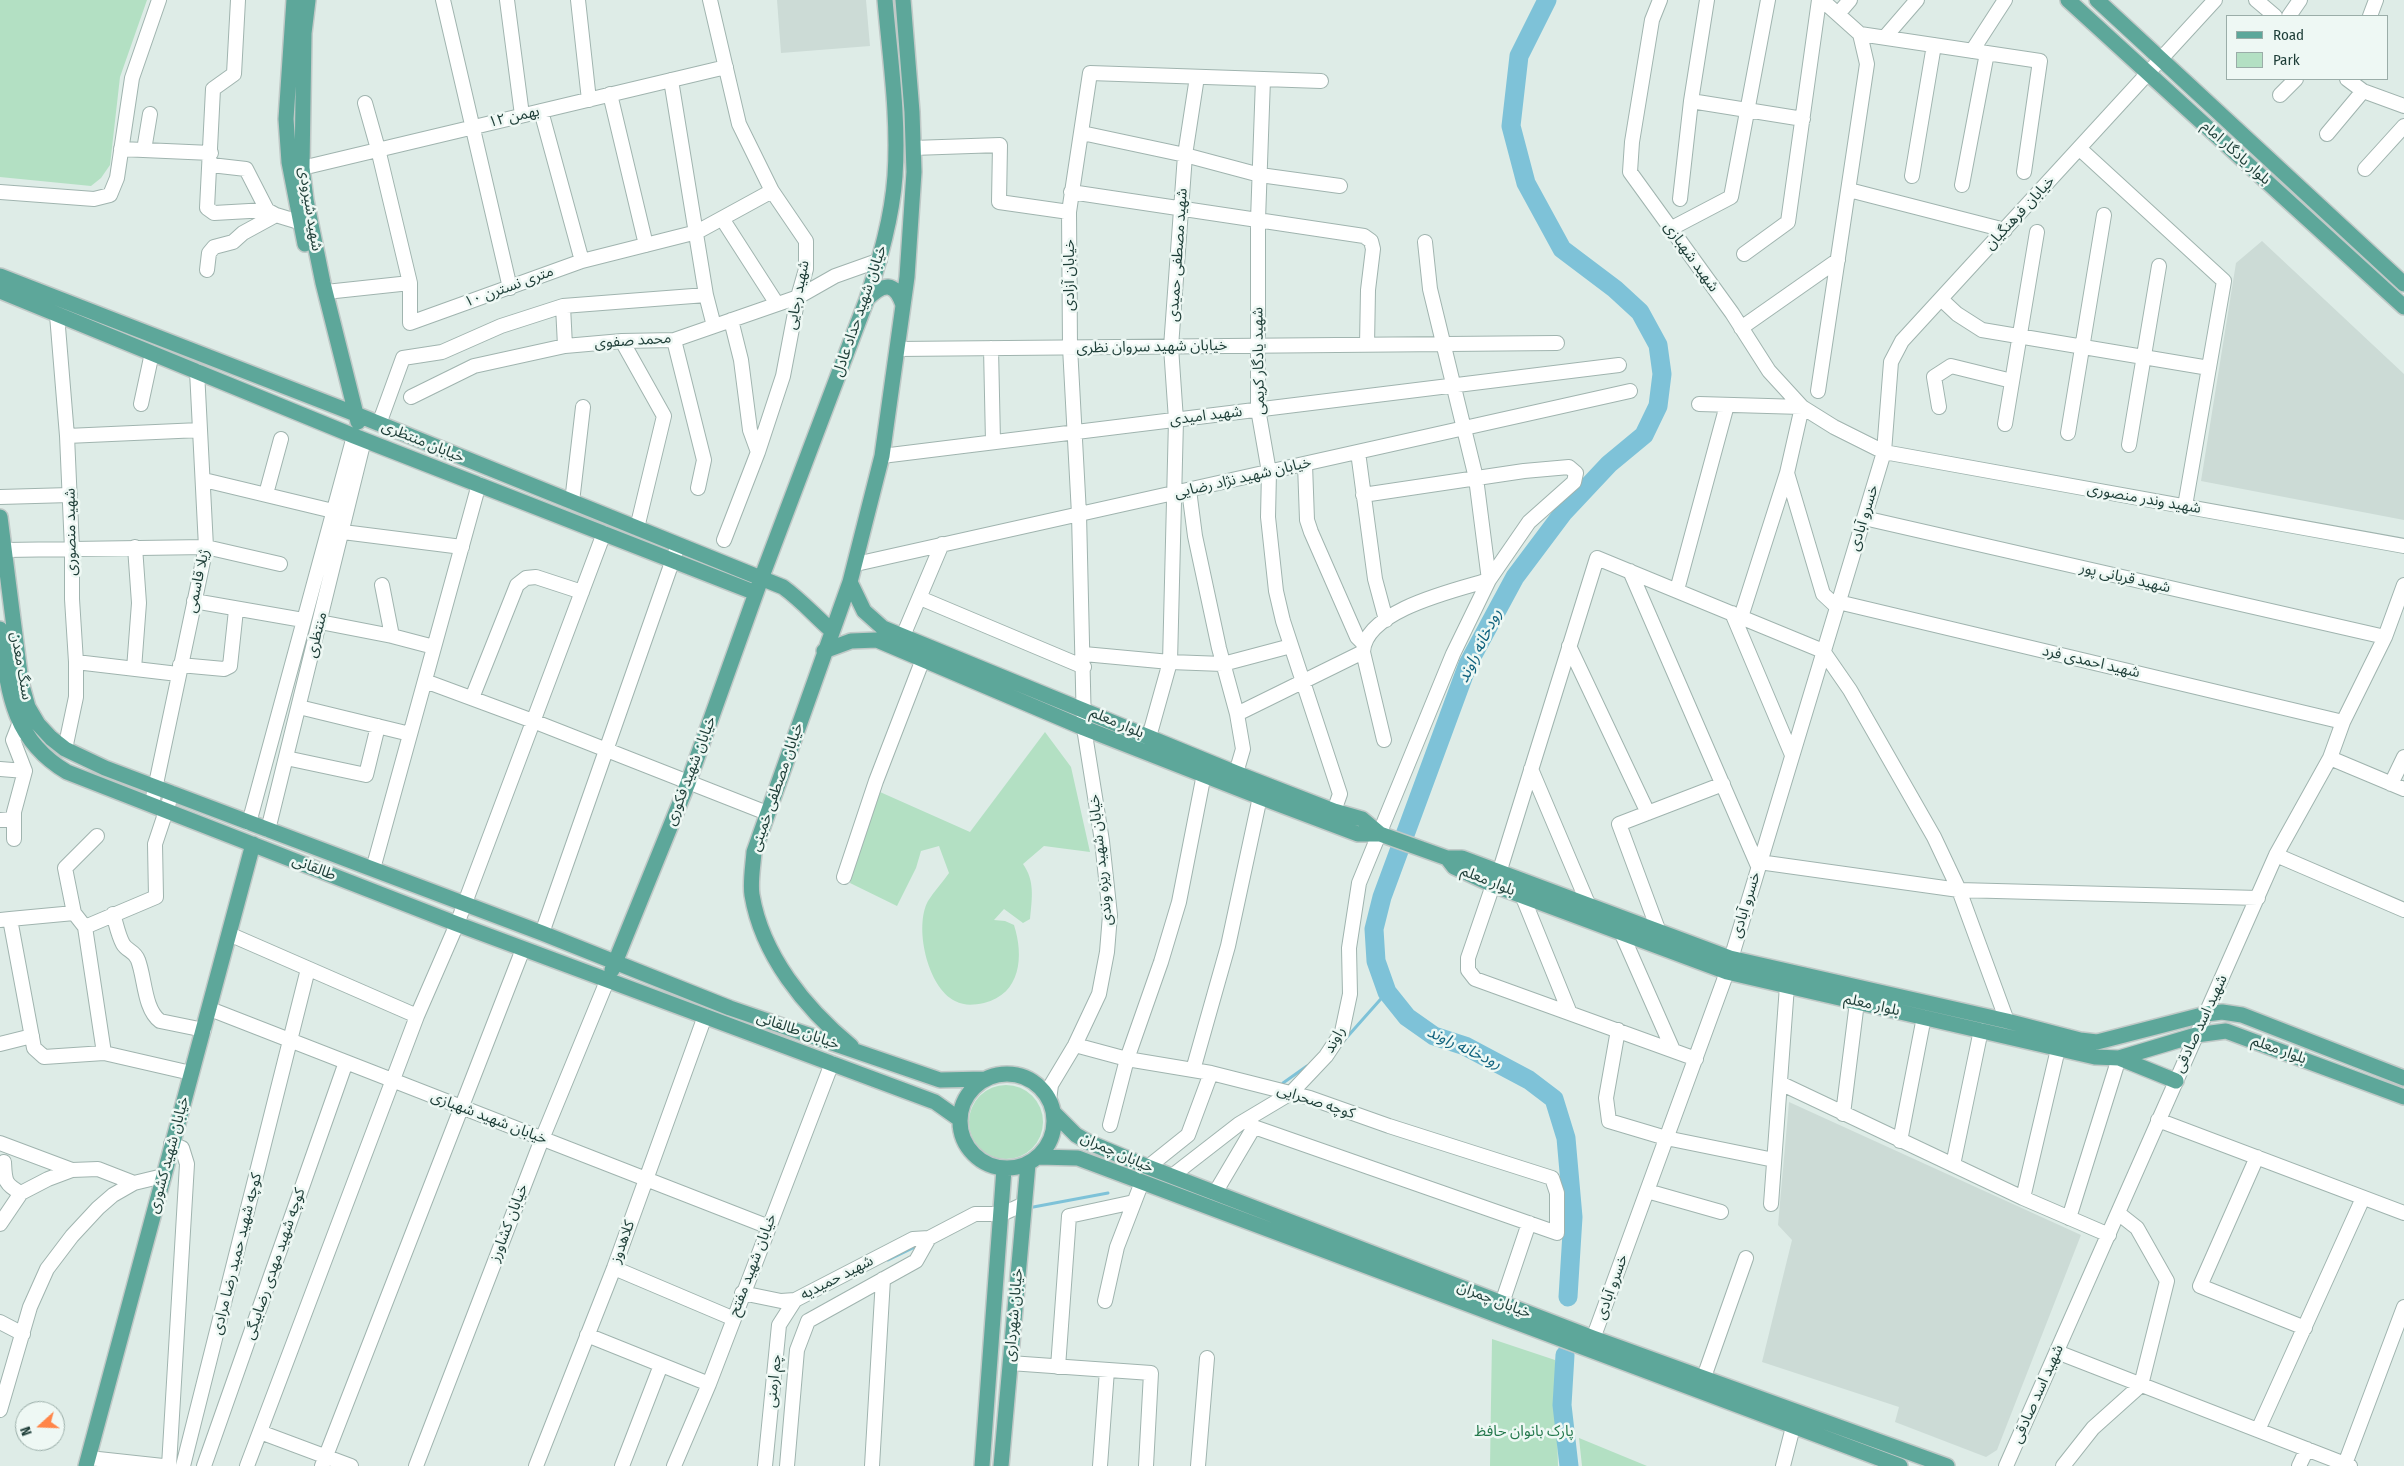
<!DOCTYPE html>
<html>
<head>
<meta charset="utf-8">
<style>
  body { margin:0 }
  #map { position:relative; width:2404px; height:1466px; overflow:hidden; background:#deece7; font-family:"Fira Sans Condensed",sans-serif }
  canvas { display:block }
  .legend { position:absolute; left:2226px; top:15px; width:162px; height:65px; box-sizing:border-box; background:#eef8f4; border:1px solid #9aada8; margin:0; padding:6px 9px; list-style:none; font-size:15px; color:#1d3d37 }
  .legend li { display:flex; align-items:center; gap:10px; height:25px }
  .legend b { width:25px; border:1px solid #9aada8 }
  .north { position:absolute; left:15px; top:1401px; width:50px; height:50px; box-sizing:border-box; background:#eef8f4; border:1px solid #9aada8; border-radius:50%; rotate:250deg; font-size:14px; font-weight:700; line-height:20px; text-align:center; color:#1d3d37 }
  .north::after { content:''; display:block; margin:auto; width:18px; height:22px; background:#ff8548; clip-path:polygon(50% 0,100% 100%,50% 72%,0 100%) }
</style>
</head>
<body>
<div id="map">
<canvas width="2404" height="1466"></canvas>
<ul class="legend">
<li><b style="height:6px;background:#5da79a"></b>Road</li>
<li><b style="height:14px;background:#b3e0c3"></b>Park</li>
</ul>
<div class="north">N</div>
</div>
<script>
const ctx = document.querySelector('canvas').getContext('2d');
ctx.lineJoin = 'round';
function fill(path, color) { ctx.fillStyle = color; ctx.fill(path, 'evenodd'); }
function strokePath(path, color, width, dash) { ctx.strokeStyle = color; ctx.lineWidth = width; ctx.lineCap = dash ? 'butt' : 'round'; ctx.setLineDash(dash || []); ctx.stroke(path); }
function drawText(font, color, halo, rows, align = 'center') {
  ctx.font = font + ' "Fira Sans Condensed","Noto Sans Arabic",sans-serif'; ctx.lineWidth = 5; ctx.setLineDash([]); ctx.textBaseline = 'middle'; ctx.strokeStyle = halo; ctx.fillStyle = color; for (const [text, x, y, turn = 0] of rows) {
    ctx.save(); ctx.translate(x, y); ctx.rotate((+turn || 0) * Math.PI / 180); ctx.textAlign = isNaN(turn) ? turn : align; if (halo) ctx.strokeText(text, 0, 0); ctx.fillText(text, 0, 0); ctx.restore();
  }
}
fill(new Path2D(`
  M777 0H866L870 46 781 53Z
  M2262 241 2404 374V520L2201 481 2236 263Z
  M1789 1102 2081 1235 1997 1450 1986 1457 1895 1422 1899 1407 1762 1362 1792 1240 1778 1225Z`), '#ccdbd6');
fill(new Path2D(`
  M0 0H147L120 77 110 165 101 178 91 186 0 177Z
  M1045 732 1071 767 1090 852 1044 846 1023 864C1035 881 1032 898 1030 919L1023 923 1004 909 994 920 1005 921 1014 925C1024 956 1021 994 984 1003 973 1005 965 1006 955 1001 927 987 914 926 928 901 934 891 943 882 949 873L939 846 921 851 916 868 897 906 850 883 880 792 970 832Z
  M969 1122a37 37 0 1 1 74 0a37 37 0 1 1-74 0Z
  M1492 1339 1555 1360 1558 1466H1490Z
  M1579 1438 1647 1466H1582Z`), '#b3e0c3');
strokePath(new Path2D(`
  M1340 1045 1387 992
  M1283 1083 1307 1066
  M1028 1208 1108 1193
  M888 1260 919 1245`), '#7ec2d8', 3);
strokePath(new Path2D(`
  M1547 0 1519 56 1511 126 1526 183 1562 249 1615 289 1640 312 1658 345 1662 374 1658 406 1644 435 1609 464 1563 513 1515 577 1468 664 1382 897 1374 929 1376 961 1387 992 1407 1017 1434 1036 1465 1046 1529 1080 1554 1099 1566 1138 1573 1217 1568 1297
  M1565 1355 1562 1405 1569 1466`), '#7ec2d8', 19);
const minor = new Path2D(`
  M238 0 234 74 213 89 207 208 214 213 267 210
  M443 0 510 288
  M507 0 522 115
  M578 0 589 100
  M710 0 739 124 772 191 806 241V269L798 297 783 376 758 452 724 540
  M1660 0 1652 20 1632 142 1630 172 1732 313 1769 371 1802 407 1834 427 1884 452 2404 546
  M2256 0 2275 16
  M1838 14 1850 0
  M2289 16 2300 0
  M2370 16 2376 0
  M1860 34 2040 61 2024 172
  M1885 37 1917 0
  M1972 51 2005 0
  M1263 79 1258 220V409L1269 472 1268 517 1276 591 1283 621 1340 794 1334 811
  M2347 79 2363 91 2404 106
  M671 80 706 295 714 326
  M610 94 646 245
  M2280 95 2296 79
  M1691 101 1803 119
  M365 103 378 149 410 283V323L582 261 697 232 772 191
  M541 111 582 261
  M1082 133 1185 155 1260 175 1340 186
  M2327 134 2363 91
  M913 148 1000 145 999 202 1069 212
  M121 149 211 153
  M2080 149 2224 281 2185 506
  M144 150 150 114
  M211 165 246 169 267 210 276 215 299 222
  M302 168 726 67
  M2365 169 2404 126
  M1912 176 1934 45
  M1962 185 1987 53
  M1849 190 2005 230
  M0 192 94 199 110 195 117 178 132 78 159 0
  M1071 192 1364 236 1371 241 1373 249 1368 290 1367 345
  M1680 199 1691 101 1707 0
  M723 220 777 304
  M1670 229 1731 197 1768 0
  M1744 254 1788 222 1819 0
  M207 270 209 253 214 247 233 242 243 233 276 215
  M326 292 410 283
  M1941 299 1957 314 1982 330 2209 368
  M563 306 565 346
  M57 315 67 436 72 549V599L76 662V697L65 749
  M731 320 741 360 750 430 758 452
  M1741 328 1838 260
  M674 340 704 460 698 488
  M622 341 664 416 637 528
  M991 348 993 442
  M897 349 1557 343
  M1818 391 1867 64 1860 34 1822 0
  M411 397 474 366 565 346 622 341 674 340 798 297 835 276 880 260
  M141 404 152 353
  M1699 404 1802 407 1787 473 1823 594 1837 607
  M1939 407 1934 377 1951 366 2012 381
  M379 424 403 358 442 352 501 326 563 306 706 295
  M2005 424 2037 232
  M2068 433 2104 215
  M67 436 200 430
  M2129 445 2159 266
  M1358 452 1375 579 1386 620
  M882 456 1619 365
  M1305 464 1307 520 1311 532 1357 637 1363 643
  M204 480 333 511
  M1189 490 1195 536 1219 648 1237 714 1243 749 1236 773
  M266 494 281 439
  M0 497 70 495
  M572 502 583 407
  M1864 518 2385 637
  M343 532 462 547
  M5 550 206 547 280 564
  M856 564 1630 391
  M1630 571 1758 866
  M382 585 392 636
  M1677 590 1727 405
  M920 598 1084 667
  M194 601 303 620
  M1838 602 2343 722
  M1732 613 1792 755
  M1741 617 1787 473
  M320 622 392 636 434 647
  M903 636 942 544
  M1569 646 1648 813
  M1084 654 1170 662 1223 664 1291 646
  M76 662 178 674
  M180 665 224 669 230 666 236 610
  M134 669 139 603 135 547
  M425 681 533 721 767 813
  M472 698 517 585 526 578 536 577 582 592
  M299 707 410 734
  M1237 714 1363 652
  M1384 740 1363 652C1365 610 1456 590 1489 580L1476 478 1430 289 1425 242
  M1145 746 1149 737 1170 662 1176 420 1171 347 1185 155 1197 77
  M286 758 366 775 378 726
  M2330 758 2404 789
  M0 769 25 771
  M1531 769 1589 906
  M2391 784 2404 757
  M152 803 206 547 197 371
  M0 820 13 819
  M249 823 354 436
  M268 830 364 440
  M97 836 65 868 74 913 85 927 104 1053
  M14 839V812L25 771 13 740 20 722
  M2276 855 2404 910
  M1759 862 1959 890 2258 898
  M373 869 479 484
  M1499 873 1597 558 1823 651 1850 690 1934 837 1959 890 2007 1021
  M844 877 876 781 923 659
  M1493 885 1468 958V970L1475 979 1696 1059
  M1522 895 1569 1011
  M113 914C116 923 118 935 123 944 127 951 135 951 138 960 145 978 144 1009 160 1021L204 1030
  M10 919 74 913
  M0 920 10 919 34 1048 44 1057 104 1053 191 1073
  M85 927 156 897 155 844 172 793
  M1621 932 1673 1050
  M1659 932 1619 824 1723 784
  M542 933 678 545
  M229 934 417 1016
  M210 1009 769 1227
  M1618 1030 1606 1098 1609 1121 1666 1138 1774 1160
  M0 1044 32 1036
  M1075 1045 1127 1059 1211 1073 1310 1098 1389 1126 1552 1178 1557 1193V1233L1254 1127 1215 1193
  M1193 1070 1228 946 1260 797
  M1780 1083 2023 1198 2109 1235
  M1049 1100 1051 1085 1075 1045 1099 994 1107 952 1110 915 1102 841 1084 728 1079 514 1070 347 1069 212 1090 73 1321 81
  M1843 1114 1857 1002
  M2158 1120 2404 1213
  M1110 1125 1127 1059 1161 962 1179 902 1204 774
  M1900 1141 1924 1017
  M0 1143 72 1170
  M2257 1157 2200 1286 2305 1328
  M4 1162C5 1180 4 1184 21 1193
  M1953 1165 1981 1030
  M1148 1167 1188 1135 1211 1073
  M1172 1176 1239 1124 1291 1093 1326 1056 1342 1032 1350 994 1349 948 1359 883 1453 654 1489 580 1529 522 1574 482 1576 473 1569 467 1524 471 1363 495
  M1647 1191 1721 1212
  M2023 1198 2058 1049
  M1771 1204 1787 986
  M2069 1218 2119 1058
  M0 1224 21 1193 48 1179 72 1170 98 1169 134 1183
  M614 1268 732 1318
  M742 1293 781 1301 795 1300 913 1239 929 1238 975 1214H1002L1024 1204
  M1105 1301 1117 1247 1142 1182
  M1502 1303 1529 1223
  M808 1321 916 1261 929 1238
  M0 1322 23 1334
  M587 1335 709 1384
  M1590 1347 1727 972 1884 452 1891 362 1902 341 2215 0
  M2057 1352 2350 1466
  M1010 1363 1151 1373 1146 1466
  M1058 1367 1069 1216 1134 1202
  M1704 1377 1746 1258
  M0 1410 30 1307 47 1269 72 1236 98 1208 113 1195 134 1183 163 1176
  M2258 1430 2363 1198
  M260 1432 351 1466
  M89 1458 163 1466
  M2345 1464 2404 1307
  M169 1466 187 1164 182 1148 171 1144
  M183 1466 308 969
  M204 1466 346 1062
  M247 1466 417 1016 457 924 604 533
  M322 1466 523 949
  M416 1466 542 1139 607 981
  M536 1466 614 1268 705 1016
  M622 1466 661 1365
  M674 1466 709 1384 832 1063
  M765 1466 779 1325 795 1300
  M787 1466 797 1350 808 1321
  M872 1466 883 1279
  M1100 1466 1107 1370
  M1198 1466 1207 1358
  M1783 1466 1793 1427
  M2006 1466 2276 855 2330 758 2343 722 2385 637 2404 585
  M2063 1466 2093 1428 2141 1385 2167 1281 2137 1228 2118 1213
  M2299 1466 2307 1449`);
const major = new Path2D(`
  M294 0 286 119 289 162 305 244
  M308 0 304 33 302 168 306 200 323 283 358 422
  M2068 0 2404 307
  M2097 0 2404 284
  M0 276 348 411 783 587C801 600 815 616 832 631
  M0 291 354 436 756 593
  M867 299C883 283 895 281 903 305
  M0 517 21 682 28 707 38 724 51 738 65 749 105 768 542 933 730 1008 940 1080 985 1079
  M850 582 864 611 883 628 1236 773 1334 811 1362 819 1380 834 1447 858H1462L1730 958 2007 1021 2080 1040 2097 1042 2206 1014 2222 1012 2242 1015 2404 1078
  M0 629C8 689 10 738 67 772L457 924 935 1102 959 1119
  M824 651 851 641 877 640 1084 728 1260 797 1358 834H1380
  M1447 858 1454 867 1493 885 1727 972 2095 1057 2119 1058 2196 1035 2226 1031 2404 1097
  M612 970 688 783 761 579 867 299C880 258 892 218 895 176 899 117 890 58 885 0
  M851 1046C805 1008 762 955 752 895 750 882 753 866 754 852L850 582 882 456 907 277 914 172 912 112 903 0
  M2119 1058 2176 1081
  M960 1121a47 47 0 1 1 94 0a47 47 0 1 1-94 0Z
  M1053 1112 1076 1135 1088 1142 1148 1167 1593 1338 1947 1466
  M1038 1157 1078 1158 1900 1466
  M86 1466 253 844
  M982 1466 1004 1169
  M1001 1466 1028 1164`);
strokePath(minor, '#a0b4af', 16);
strokePath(major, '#c0c9c7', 18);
strokePath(minor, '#fff', 14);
strokePath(major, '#5da79a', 15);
drawText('15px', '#1d3d37', '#eef8f4', [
  ["۱۲ بهمن",514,117,-13],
  ["بلوار یادگار امام",2236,153,42],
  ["شهید شیرودی",310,209,81],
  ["خیابان فرهنگیان",2020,213,-47],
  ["شهید مصطفی حمیدی",1178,255,-86],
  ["شهید شهبازی",1691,257,54],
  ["خیابان آزادی",1070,275,-90],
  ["۱۰ متری نسترن",509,287,-20],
  ["شهید رجایی",798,295,-79],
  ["خیابان شهید حداد عادل",860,311,-71],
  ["محمد صفوی",633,341,-4],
  ["خیابان شهید سروان نظری",1152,347,-1],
  ["شهید یادگار کریمی",1259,361,-91],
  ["شهید امیدی",1206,416,-7],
  ["خیابان منتظری",423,442,22],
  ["خیابان شهید نژاد رضایی",1243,478,-13],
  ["شهید وندر منصوری",2144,499,10],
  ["خسرو آبادی",1864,518,-73],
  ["شهید منصوری",71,532,-91],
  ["شهید قربانی پور",2125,578,13],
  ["ژیلا قاسمی",198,581,-78],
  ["منتظری",317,635,-76],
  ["شهید احمدی فرد",2091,662,13],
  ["سنگ معدن",21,666,80],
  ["بلوار معلم",1117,723,23],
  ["خیابان شهید فکوری",691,771,-69],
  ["خیابان مصطفی خمینی",777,787,-71],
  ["خیابان شهید ریزه وندی",1101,860,-96],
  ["طالقانی",314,868,21],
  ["بلوار معلم",1488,881,22],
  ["خسرو آبادی",1746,905,-73],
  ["بلوار معلم",1872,1005,13],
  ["شهید اسد صادقی",2201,1024,-65],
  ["خیابان طالقانی",798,1031,19],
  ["راوند",1335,1040,-61],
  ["بلوار معلم",2279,1050,20],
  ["کوچه صحرایی",1316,1102,18],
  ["خیابان شهید شهبازی",489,1118,21],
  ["خیابان چمران",1117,1153,24],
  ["خیابان شهید کشوری",169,1155,-75],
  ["خیابان کشاورز",509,1223,-69],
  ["کلاهدوز",623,1242,-70],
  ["کوچه شهید حمید رضا مرادی",237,1254,-76],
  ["کوچه شهید مهدی رضابیگی",275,1264,-71],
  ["خیابان شهید مفتح",753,1265,-69],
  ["شهید حمیدیه",837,1278,-27],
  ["خسرو آبادی",1612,1287,-70],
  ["خیابان چمران",1494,1300,21],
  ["خیابان شهرداری",1014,1315,-85],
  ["چم ارمنی",774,1381,-84],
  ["شهید اسد صادقی",2038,1394,-66]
]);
drawText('15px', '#23784c', '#eef8f4', [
  ["پارک بانوان حافظ",1524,1432]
]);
drawText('italic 16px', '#11637f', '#eef8f4', [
  ["رودخانه راوند",1480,646,-64],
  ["رودخانه راوند",1464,1048,25]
]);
</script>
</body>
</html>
